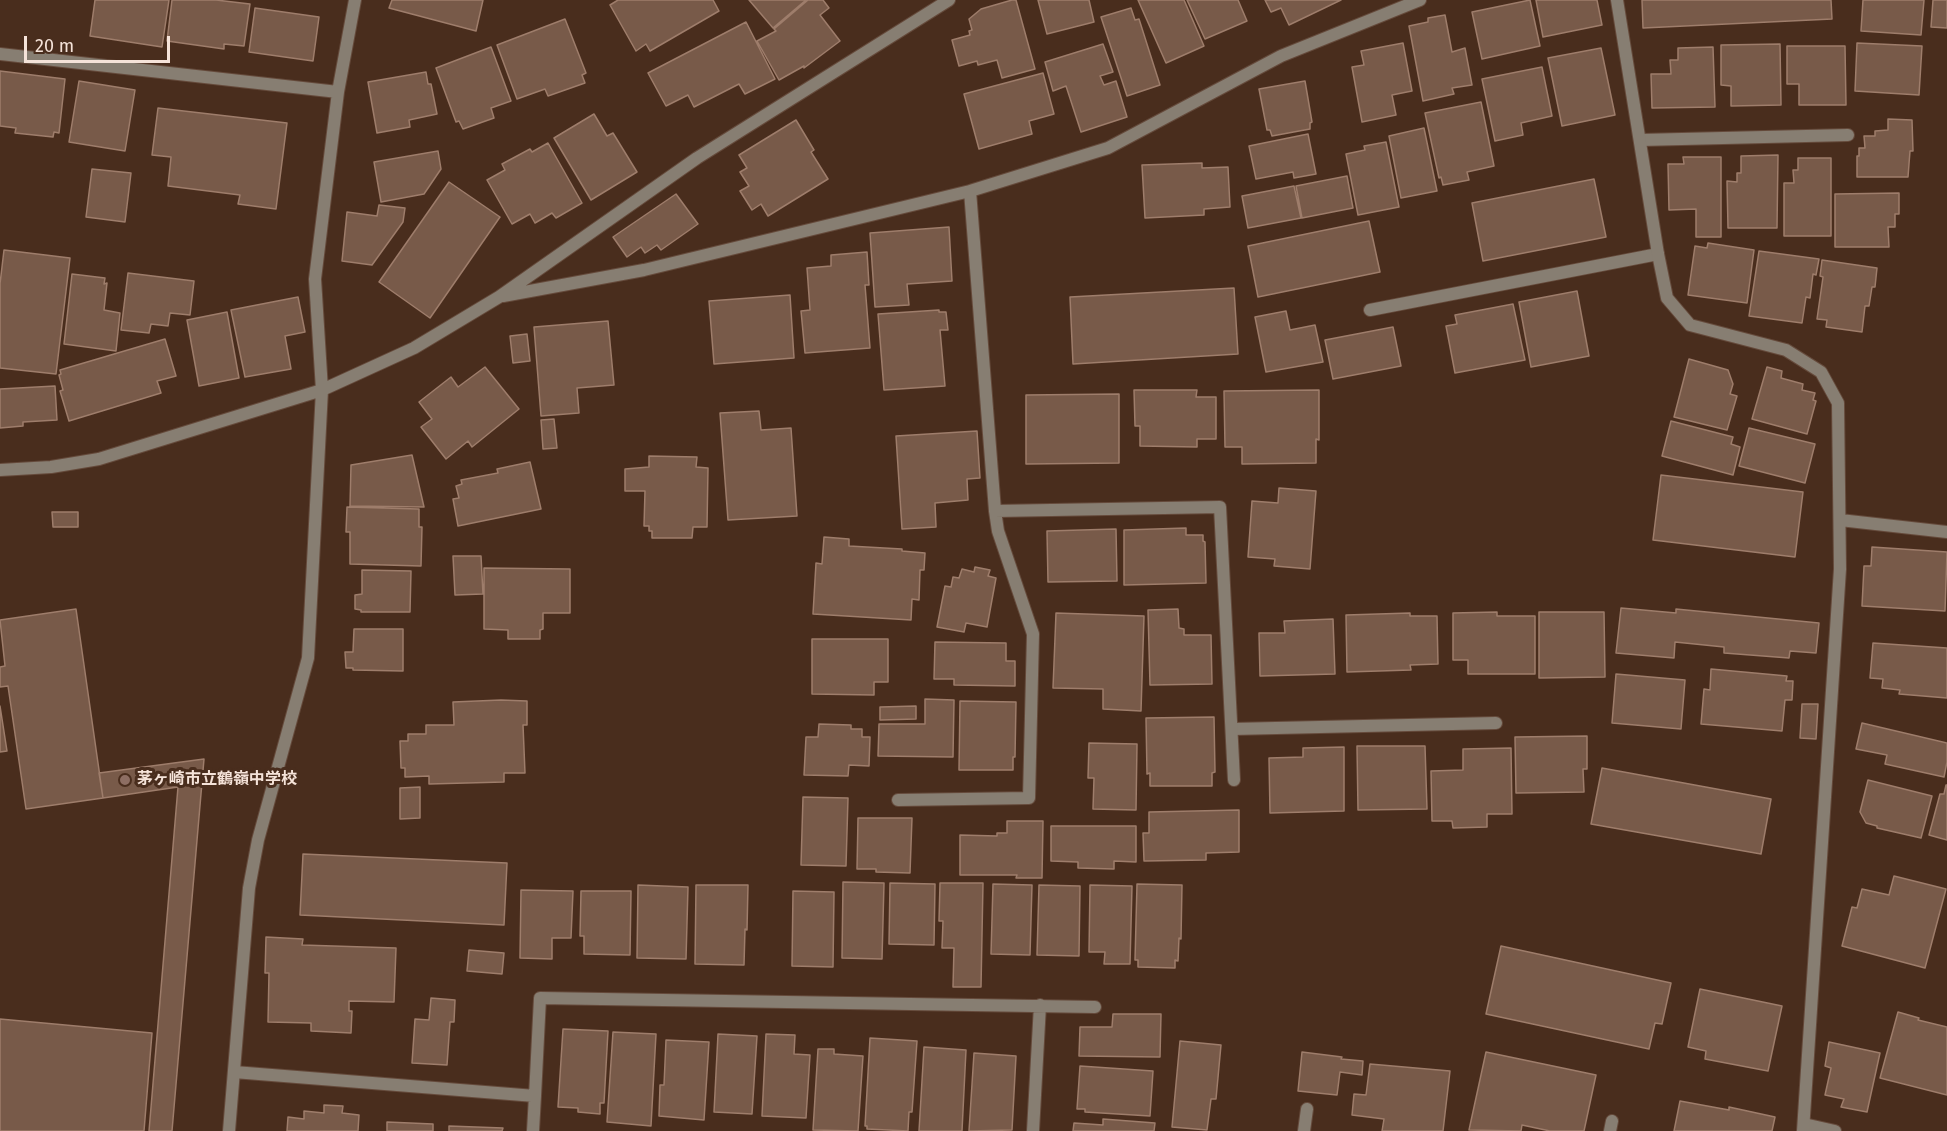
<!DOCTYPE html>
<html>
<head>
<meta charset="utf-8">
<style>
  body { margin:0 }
  #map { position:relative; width:1947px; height:1131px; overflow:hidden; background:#492d1d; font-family:"Fira Sans",sans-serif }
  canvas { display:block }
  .scale { position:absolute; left:24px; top:36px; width:146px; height:27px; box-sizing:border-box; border:3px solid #f5e3d9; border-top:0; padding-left:8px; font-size:18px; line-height:21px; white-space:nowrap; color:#f5e3d9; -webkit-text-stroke:4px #492d1d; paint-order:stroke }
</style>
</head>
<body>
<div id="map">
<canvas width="1947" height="1131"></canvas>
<div class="scale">20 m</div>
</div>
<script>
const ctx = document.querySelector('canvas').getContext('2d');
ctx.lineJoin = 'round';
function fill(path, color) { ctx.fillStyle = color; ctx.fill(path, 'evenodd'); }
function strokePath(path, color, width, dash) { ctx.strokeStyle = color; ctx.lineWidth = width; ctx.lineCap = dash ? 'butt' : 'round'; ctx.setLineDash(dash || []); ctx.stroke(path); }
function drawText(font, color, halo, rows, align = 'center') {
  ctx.font = font + ' "Fira Sans","Noto Sans JP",sans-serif'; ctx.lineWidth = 6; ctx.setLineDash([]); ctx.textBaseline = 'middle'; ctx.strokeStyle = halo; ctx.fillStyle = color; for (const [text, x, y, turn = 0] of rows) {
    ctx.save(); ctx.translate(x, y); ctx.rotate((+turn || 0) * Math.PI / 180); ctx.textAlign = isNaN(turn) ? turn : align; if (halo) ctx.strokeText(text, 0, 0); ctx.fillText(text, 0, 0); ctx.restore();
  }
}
const building = new Path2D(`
  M95 0H169L162 47 90 36Z
  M172 0H216L250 4 244 46 224 44V49L167 41Z
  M392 0H483L476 31 389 8Z
  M618 0H713L719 11 650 51 646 44 636 51 610 5Z
  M749 0H806L773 28Z
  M808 0H823L829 8 820 15 840 41 804 68V66L779 80 757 41 776 31 774 29Z
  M1012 0H1016L1035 69 1002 78 997 60 978 65 977 61 959 66 952 40 970 35 969 31 972 30 969 19 981 9Z
  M1038 0H1089L1094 22 1047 34Z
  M1138 0H1184L1204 46 1166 63Z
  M1187 0H1238L1247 21 1205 39Z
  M1265 0H1341L1289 25 1281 8 1271 12Z
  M1530 0 1540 46 1482 59 1472 12Z
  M1536 0H1597L1602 25 1543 37Z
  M1642 0H1831L1832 19 1643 28Z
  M1863 0H1924L1921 35 1861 31Z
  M1933 0H1947V28L1931 27Z
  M255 8 319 17 313 61 249 52Z
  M1131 8 1135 20 1139 19 1160 85 1127 96 1101 17Z
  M1445 15 1452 52 1465 48 1472 85 1452 88 1454 94 1423 101 1409 26 1428 22V18Z
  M565 19 586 73 582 75 585 83 548 96 545 89 517 99 497 45Z
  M746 22 775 79 745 94 739 84 694 107 688 95 666 106 648 73Z
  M1403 43 1412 91 1392 95 1396 115 1362 122 1352 67 1364 65 1361 51Z
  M1857 43 1922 46 1919 95 1855 91Z
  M1103 44 1113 72 1100 76 1104 85 1116 81 1127 117 1081 132 1066 86 1053 91 1045 62Z
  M1780 44 1781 105 1731 106V86L1721 85V45Z
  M1787 46H1845L1846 105H1799V84H1787Z
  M491 47 511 101 491 108 494 118 463 129 459 121 456 122 436 68Z
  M1713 47 1715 107 1652 108 1651 74H1671L1670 60H1678V48Z
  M1601 48 1615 115 1562 126 1548 58Z
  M1542 67 1552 116 1521 123 1523 135 1495 141 1482 79Z
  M0 71 65 79 59 133 54 132 53 137 15 133 16 128 0 126Z
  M426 72 428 84H431L437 114 409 120 410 127 377 133 368 82Z
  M1043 73 1054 114 1029 121 1032 134 979 149 964 94Z
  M79 81 135 90 125 151 69 142Z
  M1305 81 1312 122 1310 123V129L1272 136 1270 130H1267L1259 89Z
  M1481 102 1494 166 1467 172 1469 180 1443 185 1441 177 1439 178 1425 113Z
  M158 108 287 123 276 209 238 204 240 195 168 186 171 157 152 155Z
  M594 114 607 136 613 133 637 172 591 200 554 138Z
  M1888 119 1912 120 1913 151H1910L1908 177H1857V156H1859V148H1865L1864 136H1875V131L1888 130Z
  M796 120 814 150 811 152 828 179 768 216 761 204 752 210 740 191 749 186 740 172 747 168 739 155Z
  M1424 128 1437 191 1401 198 1389 136Z
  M1308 134 1316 174 1294 178 1293 172 1256 179 1249 146Z
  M1386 142 1399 207 1358 215 1346 154 1365 150 1364 146Z
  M548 143 582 203 556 218 552 213 535 223 530 214 512 224 487 180 505 170 502 164 530 149 532 152Z
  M438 151 441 169 424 194 381 202 374 162Z
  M1778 155 1777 228H1728L1727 181 1737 182V173H1741V156Z
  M1683 157H1721V237H1696V209L1669 210 1668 164H1684Z
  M1798 158H1831V236H1784V183H1794L1793 170H1798Z
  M1202 163V168L1228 167 1230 207 1204 209V215L1145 218 1142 165Z
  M92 169 131 173 125 222 86 217Z
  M1347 176 1353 208 1302 218 1296 186Z
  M1594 179 1606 237 1483 261 1472 203Z
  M449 182 500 217 430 318 379 282Z
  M1294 186 1301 218 1248 228 1242 196Z
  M1899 193V214H1895V227H1888L1889 247H1835V194Z
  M676 194 698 224 661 250 657 245 645 253 641 247 627 257 613 237Z
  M379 205 405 208 403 222 372 265 342 261 347 212 377 216Z
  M1369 221 1380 272 1258 297 1248 246Z
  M949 227 952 281 907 284 909 305 875 307 870 233Z
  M1708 243 1754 250 1747 303 1688 295 1695 246 1707 248Z
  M4 250 70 258 56 374 0 368V284Z
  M1759 251 1819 259 1816 275 1813 274 1810 298 1806 297 1802 323 1749 316Z
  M867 252 869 285H865L870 348 805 353 801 311 810 310 807 268 831 266V255Z
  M1822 260 1877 268 1875 287H1872L1869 306H1865L1862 332 1826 327 1827 320 1817 319 1823 277 1820 276Z
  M128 273 194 281 190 315 170 313 168 326 151 324 149 333 121 330Z
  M72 274 105 278 104 284 107 283 104 310 120 313 116 351 64 344Z
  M1234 288 1238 354 1073 364 1070 297Z
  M1577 291 1589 356 1531 367 1519 302Z
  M790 295 794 358 714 364 709 301Z
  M298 297 305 332 285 336 291 369 245 377 231 310Z
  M1513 304 1525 360 1455 373 1446 326 1457 324 1455 315Z
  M939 310V312H946L948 330H940L945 386 884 390 878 314Z
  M1286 311 1290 330 1315 325 1323 362 1266 372 1255 317Z
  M227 312 239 378 199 386 187 320Z
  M608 321 614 385 577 388 579 413 541 416 534 327Z
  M1393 327 1401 366 1333 379 1325 340Z
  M527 334 530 361 513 363 510 336Z
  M165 339 176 376 157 381 161 393 69 421 60 391 63 390 59 375 61 374 60 370Z
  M1689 359 1728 370 1733 384 1730 394 1737 396 1727 430 1674 417Z
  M485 367 519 409 472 447 468 441 446 459 421 427 432 419 419 402 451 377 458 387Z
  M1767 367 1782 371 1781 378 1803 384 1802 390 1815 393 1813 400 1816 401 1807 434 1752 419Z
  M55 386 57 420 23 422V426L0 428V389Z
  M1134 390H1197L1196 397H1216V439H1197V447L1140 446V426H1135Z
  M1319 390V440L1316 439V463L1242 464V447H1225L1224 391Z
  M1119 394V463L1026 464V395Z
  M759 411 761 430 791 428 797 516 728 520 720 413Z
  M554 419 557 448 543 449 541 420Z
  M1671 421 1733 437 1731 444 1740 447 1733 475 1662 456Z
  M1749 428 1815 444 1805 483 1739 466Z
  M977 431 980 478 967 479 968 500 935 503 936 527 902 529 896 436Z
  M412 455 424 507 350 506 351 465Z
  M649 456 697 457 696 467 708 468 707 527H693L692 538H652V531H649V526H644L645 491H625V469L649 467Z
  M530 462 541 509 458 526 453 499 459 498 456 486 462 484 461 480 498 473 497 469Z
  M1661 475 1803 492 1795 557 1653 540Z
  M1279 488 1316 491 1310 569 1274 566 1275 559 1248 557 1252 501 1278 503Z
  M347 507 419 509V527H422L421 566 350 564V532H346Z
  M52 512H78V527H53Z
  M1186 528V535H1203V541L1205 542 1206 583 1124 585V530Z
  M1116 529 1117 581 1048 582 1047 531Z
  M824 537 849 539V546L902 549V551L925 553 924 570H920L919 600 912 599 911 620 813 614 816 563 822 564Z
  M1872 547 1947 552 1945 611 1862 606 1864 566H1871Z
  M453 556H481L483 594 455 595Z
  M975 567 990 570 988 576 996 578 987 627 966 623 964 632 937 627 945 586 951 587 953 577 959 578 962 569 974 572Z
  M484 568 570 569V613H543V629L540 630V639H508V630L484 629Z
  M362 570 411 571 410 612H361V610L355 609V595L362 594Z
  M1621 608 1676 613V609L1819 623 1816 653 1790 651 1789 658 1724 653V647L1675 642 1674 658 1616 653Z
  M76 609 103 798 26 809 8 686 0 687V667L5 666 0 620Z
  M1178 609 1179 628 1184 629V635H1211L1212 684 1150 685 1148 610Z
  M1497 612V616H1535V674H1468V660H1453V613Z
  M1539 612H1604L1605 677 1539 678Z
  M1056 613 1144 616 1141 711 1103 709V689L1053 688Z
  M1410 613V616H1437L1438 664 1410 665 1411 670 1347 672 1346 615Z
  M1333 619 1335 674 1260 676 1259 633H1285L1284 621Z
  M354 629H403V671L353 670V668H346L345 652H353Z
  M812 639H888V682H874V695L812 694Z
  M935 642 1006 643V661H1015V686L954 685V679H934Z
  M1873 643 1947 648V698L1899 694 1900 690 1882 688 1883 679 1870 678Z
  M1711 669 1787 676 1786 681H1793L1792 700H1785L1782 731 1701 724 1704 689 1710 690Z
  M1616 674 1685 680 1681 729 1612 723Z
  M925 699 954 700 953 757 878 756 879 724H925Z
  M501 700 527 701V725H523L525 773H504V782L429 784V776L405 777V768H401L400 741H408V734H426V725H454L453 702Z
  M960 701 1016 702 1015 757H1013V770H959Z
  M1802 704H1818L1816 739 1800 738Z
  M0 706 7 751 0 752Z
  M916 706V719L880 720V707Z
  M1214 717 1215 772 1212 773V786H1150V773L1147 774 1146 718Z
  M1862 723 1947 743V762L1944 777 1885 764 1887 755 1856 749Z
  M819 724 851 725V729H862V737H870L869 766 849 765 848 776 804 775 806 737H818Z
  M1587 736V769H1583L1584 792 1516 793 1515 737Z
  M1089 743 1137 744 1136 810 1093 809 1094 778H1088Z
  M1357 746H1425L1427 809 1358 810Z
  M1344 747V811L1270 813 1269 758 1303 757V748Z
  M1511 748 1512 814H1487V827L1453 828 1452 821H1432L1431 771 1463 770V749Z
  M204 759 172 1131H149L178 787 103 798 99 773Z
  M1602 768 1771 799 1761 854 1591 824Z
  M1868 780 1932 796 1921 838 1877 828V826L1866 823 1860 812Z
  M1946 785H1947V840L1929 835 1940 794H1944Z
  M420 787V818L400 819V788Z
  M803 797 848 798 846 866 801 865Z
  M1239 810V852L1206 853V860L1144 861 1143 833H1149V812Z
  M858 818H912L910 873 876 872V869H857Z
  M1007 821H1043L1042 878H1016L1017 875H960V835L997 836V833H1007Z
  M1051 826H1136V862L1114 861V869L1078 868V862L1051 861Z
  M303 854 507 863 504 925 300 915Z
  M1894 876 1946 889 1925 968 1842 946 1852 907 1857 908 1862 889 1889 895Z
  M843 882 884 883 882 959 842 958Z
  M890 883 935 884 934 945 889 944Z
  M940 883H983L981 987H953L954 948H942L943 921H939Z
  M993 884 1032 885 1030 955 991 954Z
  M1137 884 1182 885 1181 939 1179 938 1178 961 1175 960V968L1138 967V960H1135Z
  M638 885 688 887 686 959 637 958Z
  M696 885H748L747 930 745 929 744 965 695 964Z
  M1039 885 1080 886 1079 956 1037 955Z
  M1090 885 1132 886 1130 964H1104L1105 952H1089Z
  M521 890 573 891 571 938H552V959L520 958Z
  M581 891H631L630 955 584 954V936H580Z
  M793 891 834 892 833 967 792 966Z
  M266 937 303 939 302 945 396 948 394 1002 349 1001V1011H352L351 1033 311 1031V1023L268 1022 269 973H265Z
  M1501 946 1671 983 1662 1024 1655 1023 1649 1049 1486 1014Z
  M469 950 504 953 502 974 467 971Z
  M1700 989 1782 1006 1768 1071 1705 1059 1706 1051 1688 1047Z
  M431 998 455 1000 454 1022H450L447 1065 412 1063 415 1019 429 1020Z
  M1898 1012 1919 1018 1918 1020 1947 1027V1095L1880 1078Z
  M1113 1014H1161L1160 1057 1079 1056 1080 1027H1112Z
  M0 1019 152 1033 144 1131H0Z
  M563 1029 608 1031 604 1103H600V1114L578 1112V1108L558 1107Z
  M613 1032 656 1034 651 1126 607 1122Z
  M718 1034 757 1036 752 1114 714 1112Z
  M766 1034 795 1035 794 1054 810 1055 806 1118 762 1116Z
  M870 1038 917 1041 912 1112H909L908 1131 867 1129V1126H865Z
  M666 1040 709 1042 704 1120 659 1116 660 1085H664Z
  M1180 1041 1221 1045 1216 1099H1211L1207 1130 1172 1127Z
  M1829 1042 1880 1053 1867 1112 1841 1107 1844 1099 1825 1095 1831 1068 1825 1066Z
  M924 1047 966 1050 962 1131H919Z
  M818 1049H834V1054L863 1056 858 1131 813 1130Z
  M1302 1052 1342 1057 1341 1059 1363 1061 1362 1075 1340 1072 1337 1095 1298 1091Z
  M1486 1052 1596 1075 1584 1131H1550L1522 1125 1521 1131 1469 1130Z
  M974 1053 1016 1056 1012 1130 969 1131Z
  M1370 1064 1450 1071 1443 1131H1382L1384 1119 1352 1115 1354 1094 1366 1095Z
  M1080 1066 1153 1071 1150 1116 1085 1112V1109H1077Z
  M1680 1101 1729 1110V1107L1775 1117 1772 1131H1674Z
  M324 1105 343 1106 342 1113 359 1115 358 1131H287L288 1117 304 1119V1111L324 1113Z
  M1103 1119 1155 1123 1154 1131H1073L1074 1123 1103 1125Z
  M387 1122 433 1124V1131H387Z
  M449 1126 503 1128 502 1131H449Z`);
fill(building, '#785a49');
strokePath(building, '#9e7d6b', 1.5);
const lane = new Path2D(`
  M1640 140 1848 135
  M1370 310 1658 254
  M1232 729 1496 723
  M1804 1124 1835 1131
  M1610 1131 1612 1121`);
const street = new Path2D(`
  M1617 0 1658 254 1667 298 1690 325 1786 350 1821 372 1838 403 1840 569 1803 1131
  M0 54 338 92
  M503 296 644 270 970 191 1108 148 1281 56 1420 0
  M0 470 51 467 99 459 322 390 414 348 499 297 697 158 949 0
  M995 511 1220 507 1234 780
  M1840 520 1947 532
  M898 800 1029 798 1033 634 998 531 995 511 970 191
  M234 1072 535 1096 540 998 1095 1007
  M229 1131 249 888 258 840 308 658 322 390 315 279 338 92 355 0
  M533 1131 535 1096
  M1033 1131 1040 1005
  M1304 1131 1307 1109`);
strokePath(lane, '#654a3b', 14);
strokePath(street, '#654a3b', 14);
strokePath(lane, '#877e72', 12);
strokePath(street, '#877e72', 12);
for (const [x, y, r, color] of [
  [125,780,6,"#8d6e63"]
]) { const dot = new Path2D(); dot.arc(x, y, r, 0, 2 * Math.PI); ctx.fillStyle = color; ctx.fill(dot); strokePath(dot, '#492d1d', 2); }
drawText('bold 16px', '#f5e3d9', '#492d1d', [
  ["茅ヶ崎市立鶴嶺中学校",137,780]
], 'left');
</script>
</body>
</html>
